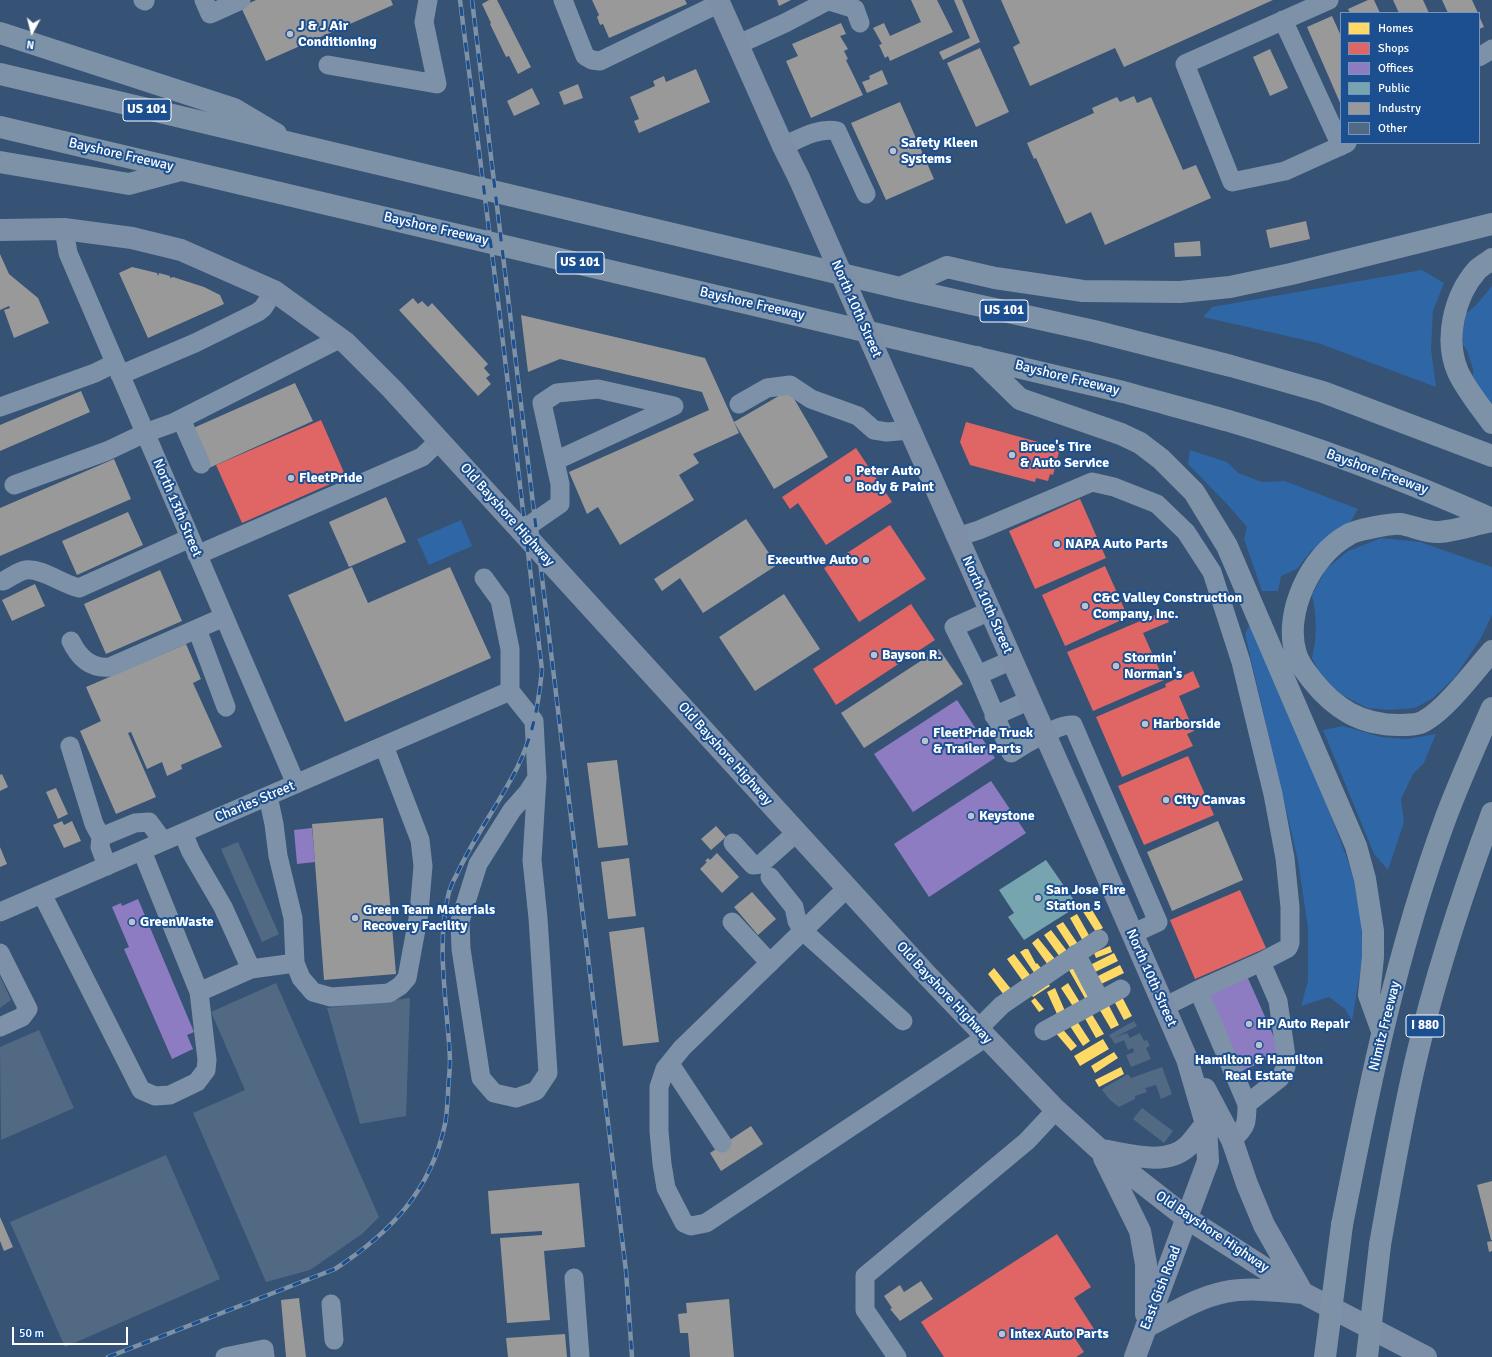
<!DOCTYPE html>
<html>
<head>
<meta charset="utf-8">
<style>
  body { margin:0 }
  #map { position:relative; width:1492px; height:1357px; overflow:hidden; background:#365274; font-family:Signika,sans-serif }
  canvas { display:block }
  .legend { position:absolute; left:1340px; top:12px; width:140px; height:132px; box-sizing:border-box; background:#1b4f8f; border:1px solid #7695bc; margin:0; padding:5px 7px; list-style:none; font-size:12px; color:#fff }
  .legend li { display:flex; align-items:center; gap:8px; height:20px }
  .legend b { width:20px; border:1px solid #7695bc }
  .north { position:absolute; left:12px; top:12px; width:40px; height:40px; -webkit-text-stroke:3px #1b4f8f; paint-order:stroke; rotate:187deg; font-size:11px; font-weight:700; line-height:16px; text-align:center; color:#fff }
  .north::after { content:''; display:block; margin:auto; width:14px; height:18px; background:#fff; clip-path:polygon(50% 0,100% 100%,50% 72%,0 100%) }
  .scale { position:absolute; left:12px; top:1327px; width:116px; height:18px; box-sizing:border-box; border:2px solid #fff; border-top:0; padding-left:5px; font-size:12px; line-height:14px; white-space:nowrap; color:#fff; -webkit-text-stroke:3px #1b4f8f; paint-order:stroke }
</style>
</head>
<body>
<div id="map">
<canvas width="1492" height="1357"></canvas>
<ul class="legend">
<li><b style="height:11px;background:#ffd966"></b>Homes</li>
<li><b style="height:11px;background:#e06666"></b>Shops</li>
<li><b style="height:11px;background:#8e7cc3"></b>Offices</li>
<li><b style="height:11px;background:#76a5af"></b>Public</li>
<li><b style="height:11px;background:#999"></b>Industry</li>
<li><b style="height:11px;background:#526984"></b>Other</li>
</ul>
<div class="north">N</div>
<div class="scale">50 m</div>
</div>
<script>
const ctx = document.querySelector('canvas').getContext('2d');
ctx.lineJoin = 'round';
function fill(path, color) { ctx.fillStyle = color; ctx.fill(path, 'evenodd'); }
function strokePath(path, color, width, dash) { ctx.strokeStyle = color; ctx.lineWidth = width; ctx.lineCap = dash ? 'butt' : 'round'; ctx.setLineDash(dash || []); ctx.stroke(path); }
function drawText(font, color, halo, rows, align = 'center') {
  ctx.font = font + ' Signika,sans-serif'; ctx.lineWidth = 4; ctx.setLineDash([]); ctx.textBaseline = 'middle'; ctx.strokeStyle = halo; ctx.fillStyle = color; for (const [text, x, y, turn = 0] of rows) {
    ctx.save(); ctx.translate(x, y); ctx.rotate((+turn || 0) * Math.PI / 180); ctx.textAlign = isNaN(turn) ? turn : align; if (halo) ctx.strokeText(text, 0, 0); ctx.fillText(text, 0, 0); ctx.restore();
  }
}
fill(new Path2D(`
  M1422 270 1444 283 1433 311 1431 349 1436 387 1318 343 1203 317 1212 307Z
  M1492 286V405L1485 398 1473 376V369L1467 350 1463 345V331L1466 314 1478 303Z
  M1190 450 1227 462 1238 473 1262 482 1285 481 1358 509 1350 523 1311 551 1297 569 1281 576 1278 591H1262L1244 539 1247 527 1226 503 1188 464Z
  M461 520 472 546 429 565 417 539Z
  M1381 538 1420 542 1492 567V615L1481 638 1455 677 1433 698 1415 708 1391 710 1367 708 1342 695 1323 679 1312 658C1317 637 1317 617 1312 595L1326 569 1348 551Z
  M1250 624 1327 805 1352 872 1360 911 1363 955 1352 1021 1345 1009 1329 997 1301 1006 1308 981V928L1298 861 1245 634Z
  M1343 726 1381 737 1407 739 1436 734 1424 763 1413 774 1401 799 1404 822 1388 870 1374 854 1323 730Z`), '#2f66a5');
fill(new Path2D(`
  M1089 905 1103 928 1096 932 1082 910Z
  M1077 914 1090 937 1083 941 1070 918Z
  M1063 922 1078 944 1071 949 1056 926Z
  M1051 930 1067 951 1060 957 1044 935Z
  M1038 938 1055 959 1048 965 1032 943Z
  M1110 946 1112 952 1096 958 1094 953Z
  M1025 949H1028L1036 964 1037 963 1041 968 1035 974 1020 952Z
  M1114 953 1118 961 1093 973 1090 965Z
  M1014 954 1030 975 1022 980 1007 959Z
  M1120 965 1124 973 1099 985 1096 977Z
  M994 968 1011 989 1004 995 988 974Z
  M1074 968 1091 997 1086 1000 1069 970Z
  M1047 982 1050 986 1033 997 1030 992Z
  M1068 983 1081 1004 1074 1008 1061 988Z
  M1055 988 1065 1011 1057 1014 1047 992Z
  M1121 995 1132 1016 1124 1020 1113 999Z
  M1035 998 1044 1009 1039 1012 1031 1001Z
  M1107 1002 1119 1025 1111 1029 1098 1007Z
  M1090 1011 1104 1034 1096 1038 1083 1015Z
  M1075 1018 1090 1041 1083 1046 1068 1023Z
  M1060 1026 1077 1046 1071 1051 1054 1031Z
  M1103 1039 1109 1049 1080 1066 1074 1056Z
  M1114 1052 1118 1058 1095 1073 1091 1066Z
  M1121 1067 1124 1074 1099 1087 1095 1080Z`), '#ffd966');
fill(new Path2D(`
  M321 420 346 477 242 523 216 465Z
  M966 422 1060 448 1053 475 1050 474 1048 481 1036 478 1035 482 970 465 960 442Z
  M856 448 892 502 826 545 798 503 790 509 782 497Z
  M1080 499 1106 558 1035 589 1009 531Z
  M890 525 926 579 859 622 824 568Z
  M1105 566 1128 617 1065 646 1042 595Z
  M911 604 935 640 836 705 813 669Z
  M1164 611 1169 622 1143 633 1164 680 1093 711 1067 652Z
  M1193 671 1200 687 1179 696 1194 731 1187 734 1193 746 1122 777 1096 717 1166 687 1165 684Z
  M1188 756 1214 815 1144 845 1118 786Z
  M1240 890 1266 948 1195 979 1170 920Z
  M1057 1234 1091 1287 1074 1298 1094 1329 1076 1340 1084 1352 1076 1357H944L921 1322Z`), '#e06666');
fill(new Path2D(`
  M957 700 995 758 913 812 874 754Z
  M991 781 1026 833 929 897 894 844Z
  M312 828 315 862 297 864 294 830Z
  M138 899 194 1032 187 1035 193 1049 172 1059 124 949 129 947 112 907 121 903 122 906Z
  M1247 976 1281 1053 1242 1071 1207 993Z`), '#8e7cc3');
fill(new Path2D(`
  M1046 860 1078 906 1024 940 1008 917 1014 913 999 890Z`), '#76a5af');
fill(new Path2D(`
  M256 0H391L393 5 266 61 241 7Z
  M489 0H497L531 67 518 74 509 56 506 57 490 24 491 23 482 4Z
  M592 0H685L687 4 609 38 603 24 600 25 597 17 599 15Z
  M777 0H791L779 6Z
  M911 0H937L953 32 890 61 888 56 885 58 879 45 882 44 873 28 884 23 890 36 921 22Z
  M954 0H962L980 42 943 60 939 52 970 38Z
  M1001 0H1273L1124 67 1115 48 1030 86 1013 47 1020 43Z
  M1368 0H1374L1380 13H1350L1348 9Z
  M1393 0H1423L1429 13H1399Z
  M1442 0H1472L1478 13H1448Z
  M1332 16 1341 36V105L1307 27Z
  M1479 16 1484 27 1479 29Z
  M841 23 846 34 840 36 848 49 844 51 848 59 846 60 863 95 811 118 786 61 798 56 792 44Z
  M980 48 1009 112 976 127 947 63Z
  M1270 49 1288 88 1270 96 1253 57Z
  M696 69 710 102 639 133 634 121 639 119 630 97 655 86 653 81 664 76 666 82Z
  M882 70 888 84 867 93 862 82 870 79 869 76Z
  M578 84 583 98 564 105 559 92Z
  M532 88 540 104 514 116 507 101Z
  M1134 96 1137 103 1151 97 1183 170 1196 165 1211 198 1105 245 1091 212 1066 224 1036 158 1034 159 1027 143 1094 113 1092 108 1117 97 1120 102Z
  M900 102 934 179 886 200 851 123Z
  M1306 221 1310 239 1270 248 1266 230Z
  M1200 241 1201 256 1175 257 1174 243Z
  M0 254 9 274 38 298 49 323 14 338 4 310 10 308 9 306 0 310Z
  M132 267 157 273 158 276 159 273 170 276V278L173 277 204 287 220 295 224 304 148 338 119 273Z
  M413 298 418 304 422 301 428 307 432 303 488 364 484 368 490 375 486 378 491 384 478 396 399 310Z
  M521 315 705 358 739 433 693 454 699 463 679 475 694 500 620 545 598 507 587 514 569 472 709 410 702 392 560 359 528 372Z
  M295 383 313 421 209 468 191 429Z
  M789 390 828 457 774 489 734 422Z
  M81 391 90 412 0 451V425Z
  M114 459 131 499 0 556V508Z
  M386 497 406 542 349 567 329 522Z
  M128 512 143 545 77 575 62 541Z
  M746 519 777 565 703 613 680 578 662 591 654 579Z
  M352 567 368 603 450 567 491 658 345 722 288 595Z
  M160 570 182 621 106 654 84 604Z
  M35 584 45 606 12 621 2 600Z
  M784 594 820 649 755 691 719 637Z
  M186 644 201 679 193 683 222 747 181 765 182 769 167 776 162 762 147 769 131 732 128 733 156 797 116 814 80 731 101 721 86 687Z
  M939 649 963 684 864 748 841 713Z
  M617 760 628 845 598 848 587 763Z
  M2 774 8 787 0 791V775Z
  M56 788 68 814 58 819 46 792Z
  M383 818 396 974 324 980 312 824Z
  M62 821 64 825 72 821 81 841 64 848 53 825Z
  M1218 821 1243 880 1172 911 1147 852Z
  M716 826 726 837 711 850 701 839Z
  M0 847 7 864 0 867Z
  M717 853 739 877 722 893 700 869 707 862 705 861 708 858 710 860Z
  M629 858 636 916 608 919 601 862Z
  M752 892 776 919 758 935 734 907Z
  M644 927 659 1042 623 1046 609 932Z
  M751 1126 763 1144 721 1171 710 1153Z
  M1492 1181V1240H1491L1477 1185Z
  M579 1183 585 1247 544 1251 550 1320 507 1323 500 1238 542 1235V1231L491 1234 488 1191Z
  M0 1217 13 1247 4 1251 0 1241Z
  M1492 1241V1251L1489 1252 1487 1242Z
  M921 1281 933 1299 900 1321 890 1309 892 1308 884 1296 900 1285 904 1292Z
  M299 1298 306 1357H286L281 1300Z
  M729 1299 734 1357H690L688 1333H680L678 1314 687 1313 686 1303Z
  M565 1334 567 1357H508L506 1338Z`), '#999');
fill(new Path2D(`
  M238 842 279 934 262 942 221 849Z
  M0 976 11 1000 0 1008Z
  M276 983 379 1217 362 1234 310 1270 266 1282 193 1113 245 1090 211 1012Z
  M410 998 406 1116 360 1124 327 1008Z
  M1134 1021 1137 1026 1114 1038 1127 1033 1130 1038 1140 1033 1144 1041 1147 1040 1150 1046 1146 1048 1151 1059 1131 1067 1126 1055 1134 1052 1133 1048 1128 1050 1124 1040 1115 1044 1109 1035Z
  M39 1030 74 1108 1 1140 0 1047Z
  M1162 1067 1172 1094 1161 1099 1156 1085 1145 1088 1147 1092 1135 1096V1099L1119 1107 1110 1100 1102 1090 1105 1087 1128 1074 1131 1078Z
  M1142 1108 1173 1131 1164 1143 1133 1119Z
  M166 1155 220 1279 65 1347 10 1222Z`), '#526984');
strokePath(new Path2D(`
  M143 0 145 1
  M204 0 210 14 241 0
  M563 0 585 56 592 60 600 61 720 3
  M1329 0 1185 64 1232 182 1285 171 1347 143
  M829 1 855 9 860 23
  M1283 20 1341 146
  M739 44 785 23 829 0
  M1479 57 1492 49
  M328 65 437 84 424 22 428 0
  M783 146C799 139 819 127 837 131L866 194
  M64 229 68 253 296 784
  M120 375 195 343 258 312 263 308 274 291
  M739 404 767 388 790 385 811 399 858 416 874 430 887 432 910 430
  M0 407 95 373 115 363
  M181 419 201 464
  M14 485 107 451 145 433 173 423 339 339
  M521 531 560 504V484L542 403 557 393 598 389 674 406 555 461
  M957 537 979 530 1092 482 1114 487 1157 504 1186 532 1212 572 1241 662 1273 794 1285 858 1290 907V943L1288 948 1261 962 1198 990
  M197 555 422 457 439 441
  M484 578 500 600 510 649V691L534 721 537 778 532 860 538 918 548 1073 536 1091 516 1098 494 1093 481 1078 461 949 460 921 478 864 512 810 528 792 537 778
  M3 581C10 578 18 571 26 570 42 568 62 584 79 588L190 538
  M990 611 954 627 978 675 1011 753C1023 745 1060 723 1073 725L1158 922 1132 934
  M197 629 226 707
  M71 641C79 658 91 669 110 667L224 617
  M978 675 1012 660
  M994 716 1030 700
  M70 746 94 824 101 837
  M268 796 274 824 278 856 293 918 295 963
  M183 833 191 852 223 907 251 969
  M733 843 753 865 761 864 797 832
  M142 851 199 992 251 969 295 963 301 978 313 992 331 997 389 993 400 986 407 978 419 913 423 866 420 840 384 746
  M107 866 100 847 101 837 135 823 149 822 163 841
  M770 877 794 907 797 921 803 931 903 1021
  M847 888 682 1048 665 1069 659 1087V1131L662 1164 666 1188 684 1223 691 1226 706 1223 986 1037
  M42 894 141 1090 155 1096 170 1095 197 1082 206 1070 207 1060 199 992
  M0 912 510 691
  M732 922 770 963
  M0 953 28 1009 22 1017 0 1027
  M1076 954 1100 1000
  M1164 1007 1198 990 1203 1001 1247 1104C1247 1123 1247 1127 1232 1140
  M978 1029 1002 1005 1099 939
  M1044 1031 1121 989
  M670 1064 722 1143
  M1247 1104 1280 1078 1286 1067V1056L1278 1001 1261 962
  M574 1278 580 1357
  M331 1304 334 1340
  M225 1357 264 1349 265 1357
  M897 1357 865 1310V1276L1027 1141 1056 1110`), '#7d92a8', 19);
strokePath(new Path2D(`
  M718 0 783 146 799 178
  M0 230 64 229 132 238 181 250 274 291 346 343 392 389 924 972 1056 1110 1100 1150 1188 1219 1303 1293 1426 1357
  M910 430 1075 802 1187 1059 1206 1124 1208 1161 1135 1357
  M1205 1089 1232 1140 1247 1184 1264 1225 1301 1290
  M1101 1150C1128 1154 1166 1167 1188 1146 1195 1139 1200 1131 1206 1124
  M1104 1158 1140 1231 1146 1264V1314
  M1146 1327C1172 1314 1196 1298 1225 1292 1250 1287 1277 1291 1302 1293`), '#7d8ea7', 22);
strokePath(new Path2D(`
  M0 33 234 109 276 134
  M0 74 900 288 1094 331 1231 366 1323 392 1492 456
  M0 127 1123 392C1159 402 1194 411 1229 421 1318 447 1407 481 1492 519
  M0 162 129 184 181 170
  M1492 259C1487 263 1481 266 1477 270 1454 296 1444 340 1458 372 1467 391 1480 406 1492 423
  M900 288 947 267 995 278 1083 291 1180 292 1230 287 1291 274 1492 224
  M977 357 1020 399 1121 434 1140 443 1161 459 1194 492 1227 546 1356 846 1365 879 1373 931V957L1369 995 1382 1031
  M1492 521C1475 524 1456 531 1439 532 1427 533 1413 526 1401 524 1392 523 1355 530 1348 535 1311 555 1283 613 1296 654 1299 664 1306 672 1312 680 1335 709 1361 725 1399 725 1405 725 1414 725 1420 723 1443 714 1475 670 1492 651
  M1342 1225C1369 1087 1397 949 1446 817 1460 780 1476 744 1492 708
  M1380 1245C1391 1182 1402 1118 1417 1055 1436 973 1463 892 1492 813`), '#7e92a7', 22);
const rail = new Path2D(`
  M472 0 626 1271 632 1357
  M108 1357 335 1269C390 1233 431 1191 445 1124 447 1115 447 1104 448 1095 448 1084 450 1072 450 1061 448 1005 435 947 449 892 451 886 454 879 457 874 472 841 493 812 510 781 531 745 538 710 542 670L499 309 460 0`);
strokePath(rail, '#7e92a7', 4.5);
strokePath(rail, '#1b4f8f', 3, [9]);
strokePath(new Path2D(`
  M799 178 910 430`), '#7d8ea7', 22);
strokePath(new Path2D(`
  M1325 1357 1342 1225
  M1367 1357 1380 1245`), '#7e92a7', 22);
for (const [x, y, r, color] of [
  [290,34,4,"#b9c2ce"],
  [893,151,4,"#b9c2ce"],
  [1012,455,4,"#b9c2ce"],
  [291,478,4,"#b9c2ce"],
  [848,479,4,"#b9c2ce"],
  [1057,544,4,"#b9c2ce"],
  [866,560,4,"#b9c2ce"],
  [1085,606,4,"#b9c2ce"],
  [874,655,4,"#b9c2ce"],
  [1116,666,4,"#b9c2ce"],
  [1145,724,4,"#b9c2ce"],
  [925,741,4,"#b9c2ce"],
  [1166,800,4,"#b9c2ce"],
  [971,816,4,"#b9c2ce"],
  [1038,898,4,"#b9c2ce"],
  [355,918,4,"#b9c2ce"],
  [132,922,4,"#b9c2ce"],
  [1249,1024,4,"#b9c2ce"],
  [1259,1045,4,"#b9c2ce"],
  [1002,1334,4,"#b9c2ce"]
]) { const dot = new Path2D(); dot.arc(x, y, r, 0, 2 * Math.PI); ctx.fillStyle = color; ctx.fill(dot); strokePath(dot, '#1b4f8f', 1.5); }
for (const [x, y, w] of [
  [147,110,48],
  [580,263,48],
  [1004,311,48],
  [1425,1026,38]
]) { const box = new Path2D(); box.roundRect(x - w / 2, y - 11, w, 22, 3); ctx.fillStyle = '#1b4f8f'; ctx.fill(box); strokePath(box, '#fff', 1); }
drawText('bold 13px', '#fff', null, [
  ["US 101",147,110],
  ["US 101",580,263],
  ["US 101",1004,311],
  ["I 880",1425,1026]
]);
drawText('bold 14px', '#fff', '#1b4f8f', [
  ["J & J Air",298,26],
  ["Conditioning",298,42],
  ["Safety Kleen",901,143],
  ["Systems",901,159],
  ["Bruce's Tire",1020,447],
  ["& Auto Service",1020,463],
  ["Peter Auto",856,471],
  ["Body & Paint",856,487],
  ["FleetPride",299,478],
  ["NAPA Auto Parts",1065,544],
  ["Executive Auto",858,560,"right"],
  ["C&C Valley Construction",1093,598],
  ["Company, Inc.",1093,614],
  ["Bayson R.",882,655],
  ["Stormin'",1124,658],
  ["Norman's",1124,674],
  ["Harborside",1153,724],
  ["FleetPride Truck",933,733],
  ["& Trailer Parts",933,749],
  ["City Canvas",1174,800],
  ["Keystone",979,816],
  ["San Jose Fire",1046,890],
  ["Station 5",1046,906],
  ["Green Team Materials",363,910],
  ["Recovery Facility",363,926],
  ["GreenWaste",140,922],
  ["HP Auto Repair",1257,1024],
  ["Hamilton & Hamilton",1259,1060,"center"],
  ["Real Estate",1259,1076,"center"],
  ["Intex Auto Parts",1010,1334]
], 'left');
drawText('14px', '#fff', '#1b4f8f', [
  ["Bayshore Freeway",121,155,13],
  ["Bayshore Freeway",436,229,13],
  ["Bayshore Freeway",752,304,13],
  ["North 10th Street",856,309,66],
  ["Bayshore Freeway",1067,378,14],
  ["Bayshore Freeway",1377,472,20],
  ["North 13th Street",177,508,67],
  ["Old Bayshore Highway",507,515,48],
  ["North 10th Street",987,605,66],
  ["Old Bayshore Highway",725,754,48],
  ["Charles Street",255,802,-23],
  ["North 10th Street",1151,978,66],
  ["Old Bayshore Highway",944,993,47],
  ["Nimitz Freeway",1385,1026,-76],
  ["Old Bayshore Highway",1212,1232,34],
  ["East Gish Road",1161,1288,-69]
]);
</script>
</body>
</html>
